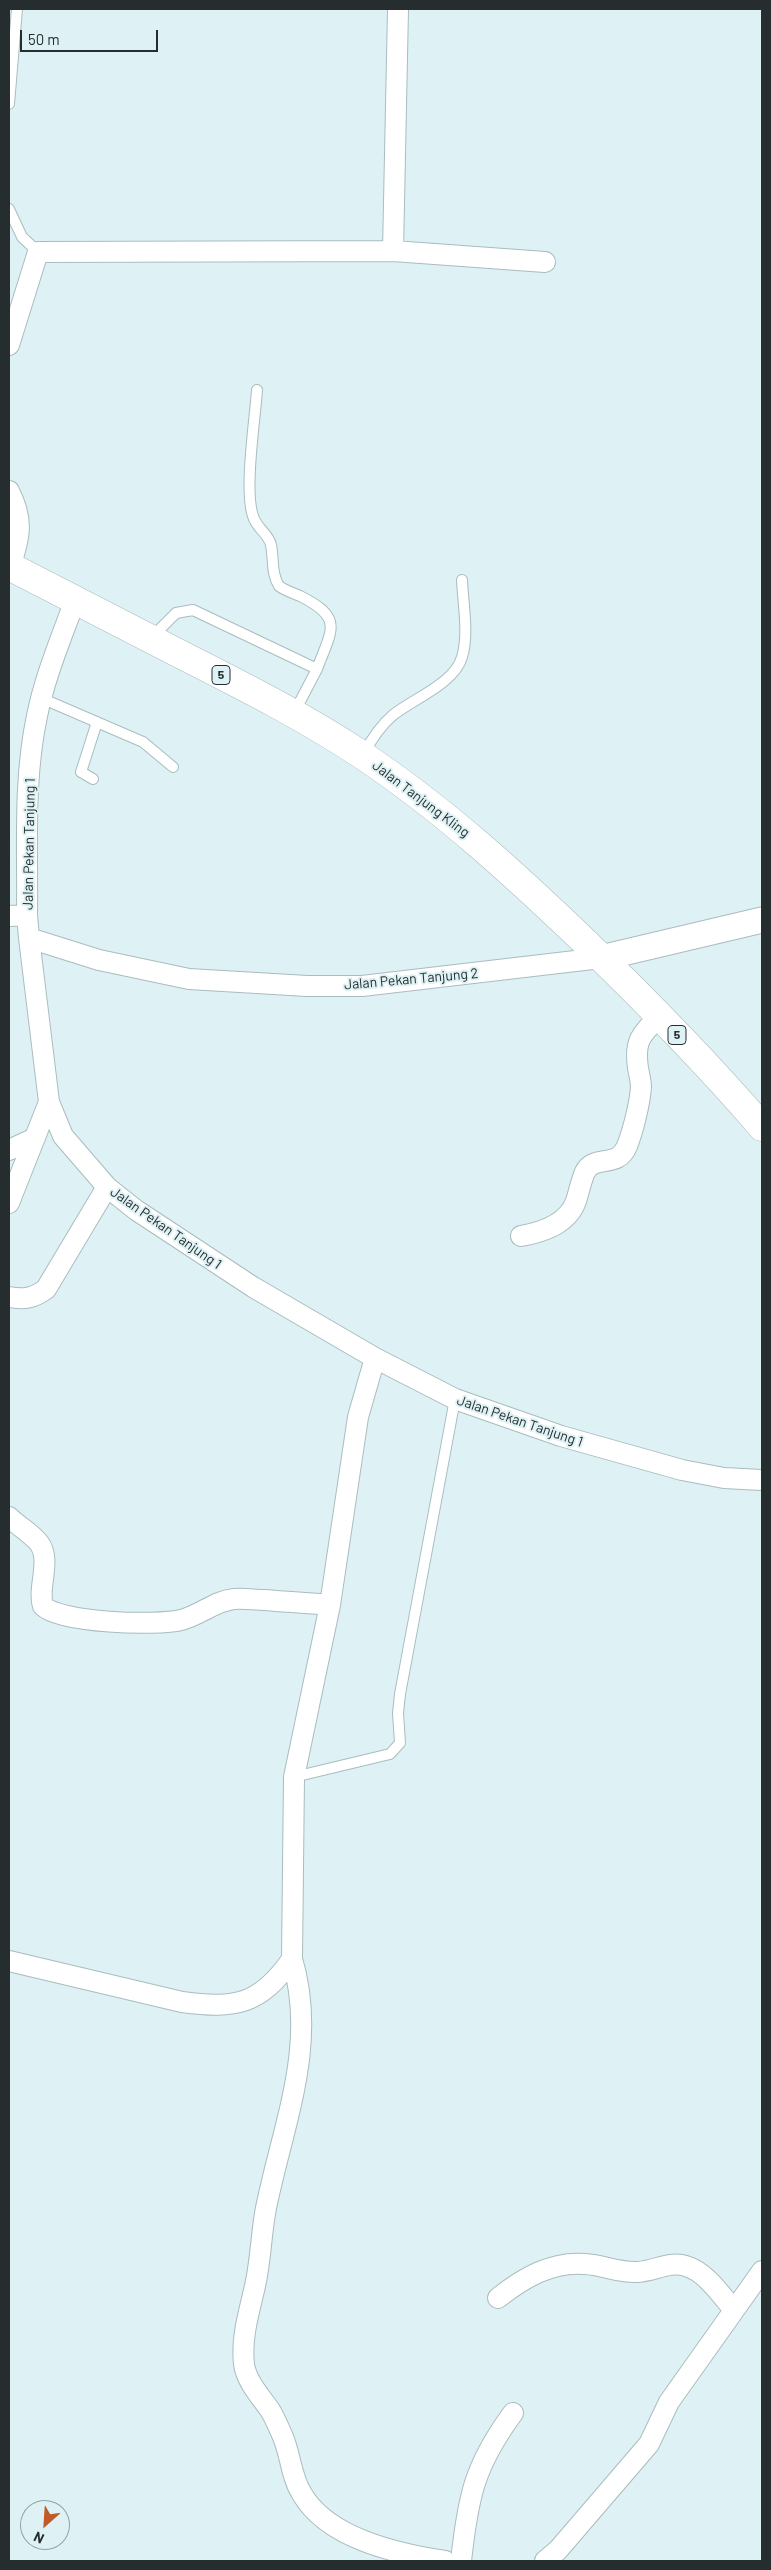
<!DOCTYPE html>
<html>
<head>
<meta charset="utf-8">
<style>
  body { margin:0 }
  #map { position:relative; width:771px; height:2570px; overflow:hidden; background:#def2f5; font-family:Barlow,sans-serif }
  canvas { display:block }
  .frame { position:absolute; inset:0; border:10px solid #262d2e; pointer-events:none }
  .north { position:absolute; left:20px; top:2500px; width:50px; height:50px; box-sizing:border-box; background:#def2f5; border:1px solid #94a3a5; border-radius:50%; rotate:206deg; font-size:14px; font-weight:700; line-height:20px; text-align:center; color:#262d2e }
  .north::after { content:''; display:block; margin:auto; width:18px; height:22px; background:#c05b28; clip-path:polygon(50% 0,100% 100%,50% 72%,0 100%) }
  .scale { position:absolute; left:20px; top:30px; width:138px; height:22px; box-sizing:border-box; border:2px solid #262d2e; border-top:0; padding-left:6px; font-size:15px; line-height:18px; white-space:nowrap; color:#262d2e; -webkit-text-stroke:4px #def2f5; paint-order:stroke }
</style>
</head>
<body>
<div id="map">
<canvas width="771" height="2570"></canvas>
<div class="frame"></div>
<div class="north">N</div>
<div class="scale">50 m</div>
</div>
<script>
const ctx = document.querySelector('canvas').getContext('2d');
ctx.lineJoin = 'round';
function strokePath(path, color, width, dash) { ctx.strokeStyle = color; ctx.lineWidth = width; ctx.lineCap = dash ? 'butt' : 'round'; ctx.setLineDash(dash || []); ctx.stroke(path); }
function drawText(font, color, halo, rows, align = 'center') {
  ctx.font = font + ' Barlow,sans-serif'; ctx.lineWidth = 4; ctx.setLineDash([]); ctx.textBaseline = 'middle'; ctx.strokeStyle = halo; ctx.fillStyle = color; for (const [text, x, y, turn = 0] of rows) {
    ctx.save(); ctx.translate(x, y); ctx.rotate((+turn || 0) * Math.PI / 180); ctx.textAlign = isNaN(turn) ? turn : align; if (halo) ctx.strokeText(text, 0, 0); ctx.fillText(text, 0, 0); ctx.restore();
  }
}
const service = new Path2D(`
  M9 104 17 9
  M9 209 22 237 38 252
  M257 390C255 420 244 490 253 516 256 528 269 534 271 545 274 560 271 573 279 586 286 591 293 593 300 596 344 618 332 629 317 669
  M151 638 176 613 193 610 317 669 294 713
  M41 698 143 742 173 767
  M363 755C371 740 380 726 393 715 413 699 455 683 462 657 469 634 463 604 462 580
  M93 779 81 772 97 722
  M294 1777 390 1754 400 1743 398 1713 400 1694 455 1399`);
const minor = new Path2D(`
  M393 251 398 9
  M9 345 38 252 393 251 545 262
  M9 491C24 520 20 537 10 567
  M75 600C61 639 45 676 37 716 23 781 28 850 27 915L29 938 49 1102 63 1136 107 1187 136 1210 253 1287 375 1358 455 1399 561 1436 682 1470 724 1478 762 1480
  M9 916 27 915
  M29 938 99 960 189 979 307 986H362L601 958
  M9 1150 35 1138
  M9 1203 49 1102
  M521 1236C543 1232 568 1224 576 1201 579 1192 581 1181 585 1172 594 1154 618 1169 627 1146 633 1131 640 1103 641 1087 641 1081 639 1074 638 1068 634 1041 641 1034 660 1016
  M9 1297C24 1300 34 1298 46 1289L107 1187
  M375 1358 358 1417 330 1605 294 1777 292 1959C318 2045 283 2124 266 2208 261 2233 261 2260 255 2286 249 2313 241 2337 244 2364 246 2381 261 2397 270 2410 275 2418 279 2428 283 2437 291 2456 291 2477 302 2494 328 2539 398 2554 445 2561
  M9 1517C18 1526 31 1533 39 1543 52 1560 37 1588 43 1606 61 1623 156 1626 181 1620 201 1615 214 1601 234 1599 244 1598 255 1600 265 1600 286 1602 308 1603 330 1605
  M9 1961 182 2002C236 2009 260 2005 292 1959
  M498 2298C523 2278 552 2261 585 2264 603 2265 619 2273 638 2272 655 2271 669 2261 686 2266 706 2272 721 2295 734 2310
  M461 2561C468 2497 474 2466 513 2413
  M545 2561 558 2550 649 2444 669 2402 762 2271`);
const tertiary = new Path2D(`
  M601 958 762 920`);
const trunk = new Path2D(`
  M9 566C65 595 122 624 178 653 241 685 303 716 362 755 443 809 514 874 584 941 646 1001 706 1062 762 1127`);
strokePath(service, '#a9bcbf', 12);
strokePath(minor, '#a9bcbf', 22);
strokePath(tertiary, '#a9bcbf', 27);
strokePath(trunk, '#a9bcbf', 29);
strokePath(service, '#fff', 10);
strokePath(minor, '#fff', 20);
strokePath(tertiary, '#fff', 25);
strokePath(trunk, '#fff', 28);
for (const [x, y, w] of [
  [221,675,18],
  [677,1035,18]
]) { const box = new Path2D(); box.roundRect(x - w / 2, y - 9.5, w, 19, 4); ctx.fillStyle = '#def2f5'; ctx.fill(box); strokePath(box, '#262d2e', 1); }
drawText('bold 12px', '#262d2e', null, [
  ["5",221,675],
  ["5",677,1035]
]);
drawText('14px', '#262d2e', '#def2f5', [
  ["Jalan Tanjung Kling",421,799,37],
  ["Jalan Pekan Tanjung 1",29,844,-89],
  ["Jalan Pekan Tanjung 2",411,979,-5],
  ["Jalan Pekan Tanjung 1",166,1228,35],
  ["Jalan Pekan Tanjung 1",520,1421,19]
]);
</script>
</body>
</html>
